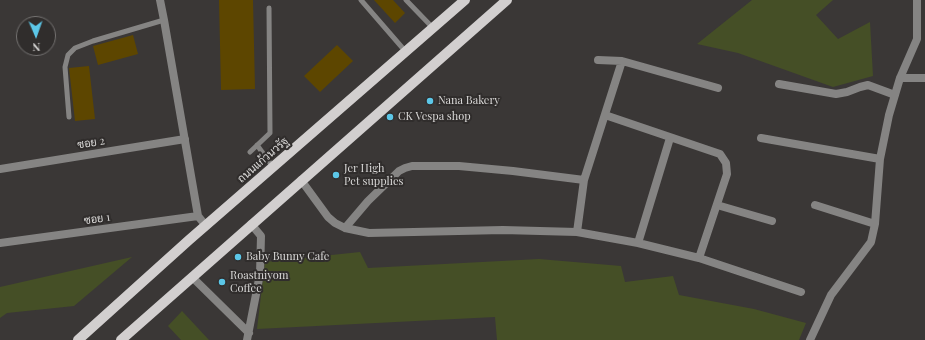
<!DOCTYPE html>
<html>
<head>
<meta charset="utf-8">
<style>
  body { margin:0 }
  #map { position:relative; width:925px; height:340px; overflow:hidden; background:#3a3736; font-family:"Playfair Display",serif }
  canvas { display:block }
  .north { position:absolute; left:16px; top:16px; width:40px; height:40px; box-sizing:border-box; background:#302d2c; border:1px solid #747271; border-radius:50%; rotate:178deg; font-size:11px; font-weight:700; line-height:16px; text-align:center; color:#dad9d8 }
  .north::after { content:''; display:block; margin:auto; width:14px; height:18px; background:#5cc7e8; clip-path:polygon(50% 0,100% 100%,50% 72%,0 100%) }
</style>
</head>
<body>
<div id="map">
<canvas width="925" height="340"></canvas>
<div class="north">N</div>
</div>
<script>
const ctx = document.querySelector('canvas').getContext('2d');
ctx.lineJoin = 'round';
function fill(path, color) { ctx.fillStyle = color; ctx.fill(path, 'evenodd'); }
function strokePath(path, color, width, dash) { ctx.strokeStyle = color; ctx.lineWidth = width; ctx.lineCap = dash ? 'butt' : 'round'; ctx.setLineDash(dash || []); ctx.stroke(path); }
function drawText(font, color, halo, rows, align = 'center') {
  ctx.font = font + ' "Playfair Display",Sarabun,serif'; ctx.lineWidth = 4; ctx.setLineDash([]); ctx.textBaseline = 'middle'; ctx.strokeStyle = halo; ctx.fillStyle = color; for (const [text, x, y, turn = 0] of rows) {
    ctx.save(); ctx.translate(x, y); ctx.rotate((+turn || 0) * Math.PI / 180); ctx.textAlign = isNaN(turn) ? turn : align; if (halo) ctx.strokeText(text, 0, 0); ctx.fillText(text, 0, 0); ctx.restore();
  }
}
fill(new Path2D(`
  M752 0H833L816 15 838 39 870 22 873 76 833 87 738 53 697 44Z
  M360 252 368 268 539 259 621 266 625 282 673 276 679 295 754 309 806 323 799 340H497L495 317 257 329 265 262Z
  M132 257 74 306 7 313 0 318V287Z
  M182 311 209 340H181L168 326Z`), '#454f26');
fill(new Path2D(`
  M219 0H253L255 89 221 90Z
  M374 0H393L405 13 395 23Z
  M133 35 138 54 98 65 93 46Z
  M337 45 353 61 320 92 304 76Z
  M89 66 95 119 75 121 69 68Z`), '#5d4600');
strokePath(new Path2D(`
  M361 0 406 52
  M406 0 433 28
  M69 117 65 67 68 55 75 48 93 41 164 20
  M257 145 273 167
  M250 152 270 133 269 8`), '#858483', 5);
strokePath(new Path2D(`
  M160 0 164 20 198 216 206 226
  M598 60 622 61 718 88
  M900 78H925
  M779 84 836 94 847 92 860 87 868 85 895 95
  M605 115 720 154 726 163 727 174 699 258
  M761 138 880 159
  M0 169 185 139
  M301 180 328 217 335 223 345 228 369 233 503 230 577 232 638 243 699 258 801 292
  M717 205 772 221
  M815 205 875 224
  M345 228 368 201 399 171 405 168 412 166H459L513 171 584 180
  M577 232 584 180 622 61
  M0 243 198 216
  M638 243 670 138
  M192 277 249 333
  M247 340 260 274 261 236 251 224
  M810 340 831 295 871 242 875 224 880 159 889 115 900 78 917 39V0`), '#858483', 8);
strokePath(new Path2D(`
  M78 340 189 240 465 0
  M121 340 507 0`), '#d2cfcf', 10);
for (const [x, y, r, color] of [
  [430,101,4,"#5cc7e8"],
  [390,117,4,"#5cc7e8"],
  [336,175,4,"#5cc7e8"],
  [238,257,4,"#5cc7e8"],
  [222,282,4,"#5cc7e8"]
]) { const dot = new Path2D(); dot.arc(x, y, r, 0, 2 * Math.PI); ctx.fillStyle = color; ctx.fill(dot); strokePath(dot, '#302d2c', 1.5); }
drawText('11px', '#dad9d8', '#302d2c', [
  ["Nana Bakery",438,101],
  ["CK Vespa shop",398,117],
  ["Jer High",344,169],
  ["Pet supplies",344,182],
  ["Baby Bunny Cafe",246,257],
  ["Roastniyom",230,276],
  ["Coffee",230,289]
], 'left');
drawText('11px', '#dad9d8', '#302d2c', [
  ["ซอย 2",91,143,-9],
  ["ถนนแก้วนวรัฐ",263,160,-41],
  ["ซอย 1",97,219,-8]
]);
</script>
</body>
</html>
